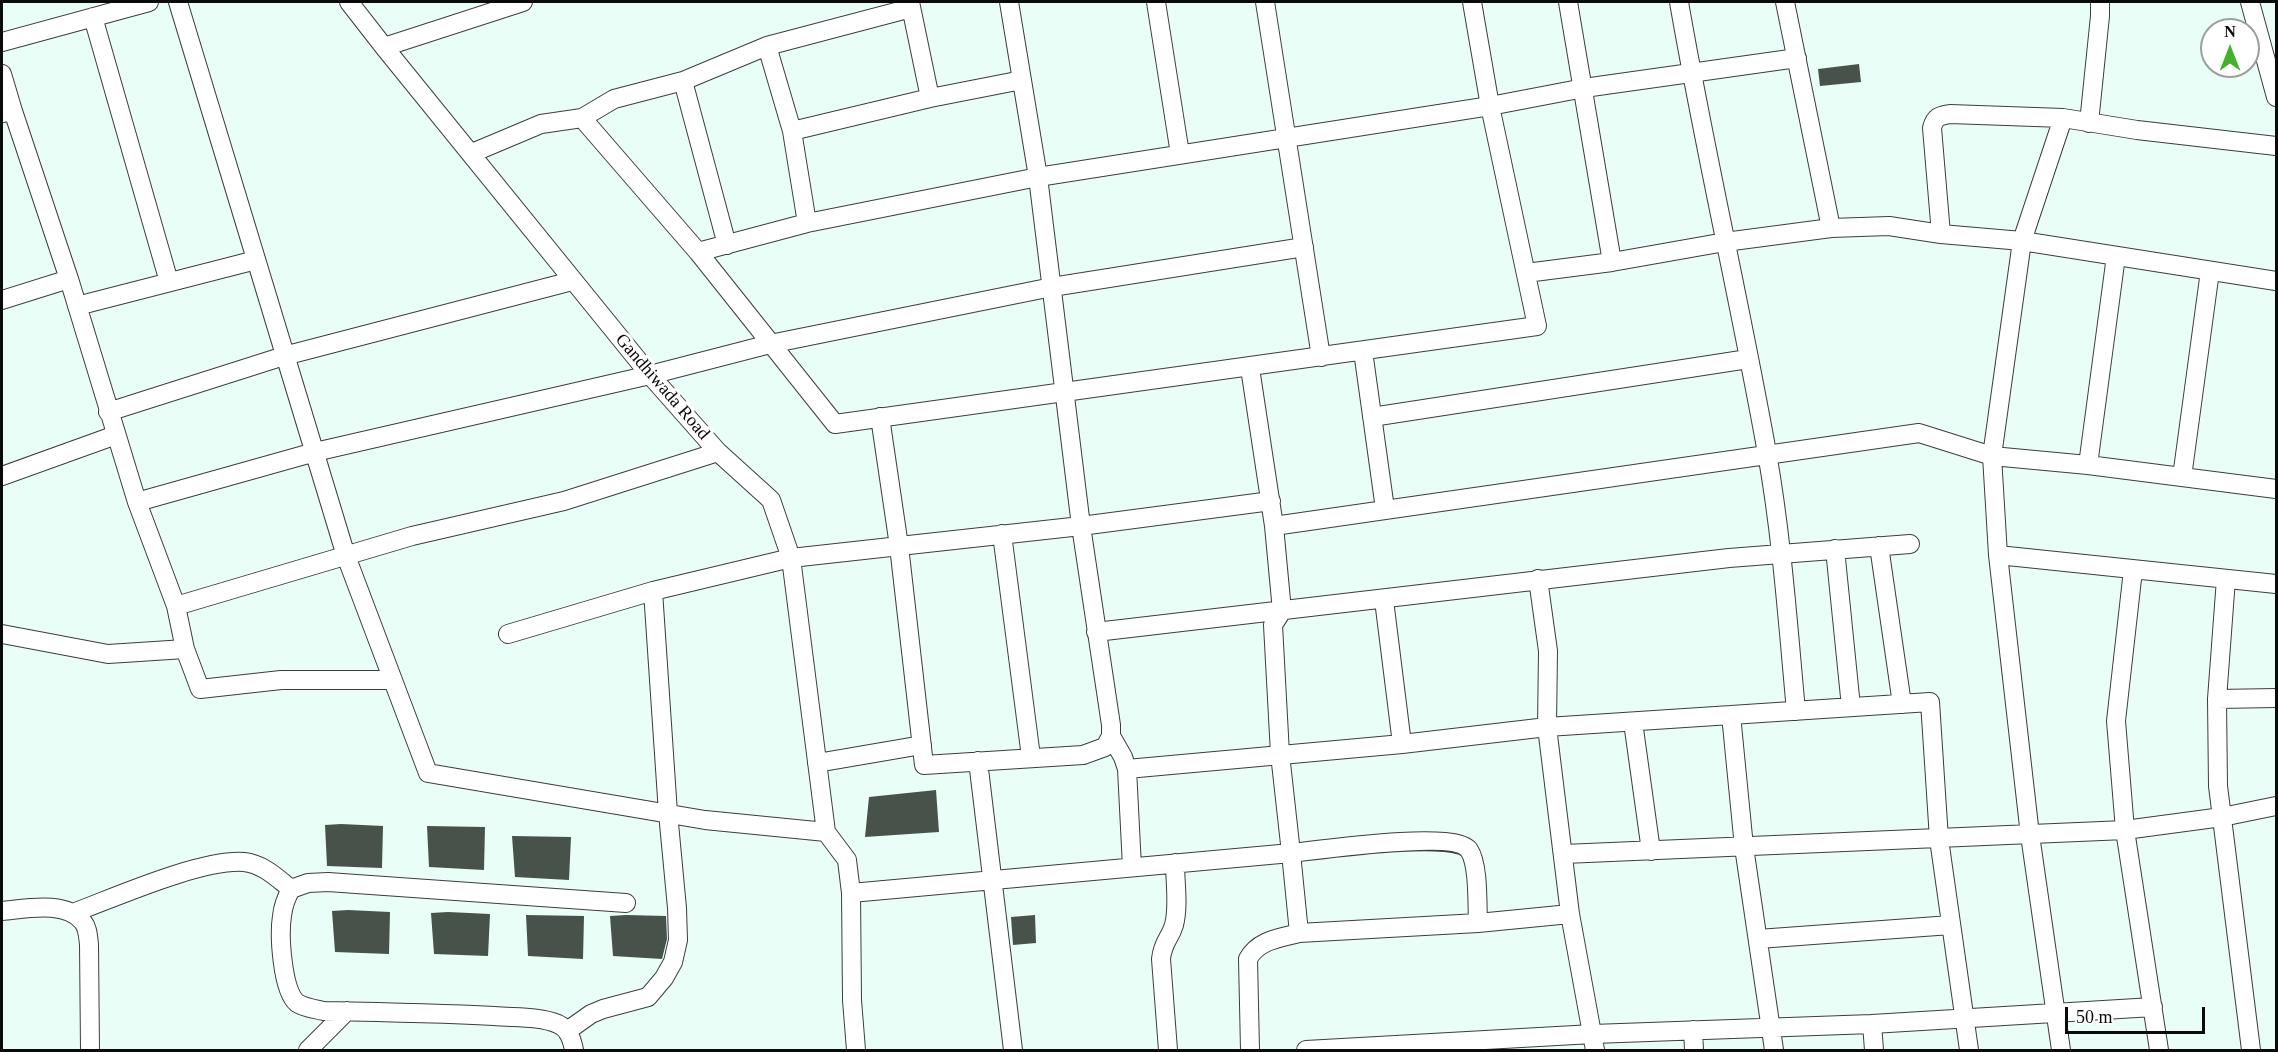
<!DOCTYPE html>
<html>
<head>
<meta charset="utf-8">
<style>
  body { margin:0 }
  #map { position:relative; width:2278px; height:1052px; overflow:hidden; background:#e8fef6; font-family:Georgia,serif }
  canvas { display:block }
  .frame { position:absolute; inset:0; border:3px solid #0a0a0a; pointer-events:none }
  .north { position:absolute; left:2200px; top:18px; width:60px; height:60px; box-sizing:border-box; background:#fff; border:2px solid #9d9d9d; border-radius:50%; rotate:0deg; font-size:16px; font-weight:700; line-height:24px; text-align:center; color:#0a0a0a }
  .north::after { content:''; display:block; margin:auto; width:21px; height:27px; background:#45b02c; clip-path:polygon(50% 0,100% 100%,50% 72%,0 100%) }
  .scale { position:absolute; left:2065px; top:1007px; width:140px; height:27px; box-sizing:border-box; border:3px solid #0a0a0a; border-top:0; padding-left:8px; font-size:18px; line-height:21px; white-space:nowrap; color:#0a0a0a; -webkit-text-stroke:4px #fff; paint-order:stroke }
</style>
</head>
<body>
<div id="map">
<canvas width="2278" height="1052"></canvas>
<div class="frame"></div>
<div class="north">N</div>
<div class="scale">50 m</div>
</div>
<script>
const ctx = document.querySelector('canvas').getContext('2d');
ctx.lineJoin = 'round';
function fill(path, color) { ctx.fillStyle = color; ctx.fill(path, 'evenodd'); }
function strokePath(path, color, width, dash) { ctx.strokeStyle = color; ctx.lineWidth = width; ctx.lineCap = dash ? 'butt' : 'round'; ctx.setLineDash(dash || []); ctx.stroke(path); }
function drawText(font, color, halo, rows, align = 'center') {
  ctx.font = font + ' Georgia,serif'; ctx.lineWidth = 6; ctx.setLineDash([]); ctx.textBaseline = 'middle'; ctx.strokeStyle = halo; ctx.fillStyle = color; for (const [text, x, y, turn = 0] of rows) {
    ctx.save(); ctx.translate(x, y); ctx.rotate((+turn || 0) * Math.PI / 180); ctx.textAlign = isNaN(turn) ? turn : align; if (halo) ctx.strokeText(text, 0, 0); ctx.fillText(text, 0, 0); ctx.restore();
  }
}
fill(new Path2D(`
  M1859 64 1861 82 1820 86 1818 69Z
  M936 790 939 832 865 837 869 797Z
  M341 824 383 826 382 868 327 866 325 825Z
  M427 826 485 827 484 870 429 867Z
  M512 836 571 837 569 880 515 877Z
  M348 910 390 912 389 954 335 952 332 911Z
  M448 912 490 914 488 956 434 954 431 913Z
  M526 915 584 916 583 959 528 956Z
  M626 915 666 916 667 939 662 959 613 956 610 916Z
  M1035 915 1036 943 1013 945 1011 917Z`), '#47524a');
const street = new Path2D(`
  M178 2 346 556 428 773 705 820 826 832 847 860 851 893 852 1000 856 1050
  M349 2 384 47 650 375 718 452 771 500 791 558 826 832
  M910 2 930 98
  M1156 2 1180 154
  M1265 2 1321 357
  M1568 2 1612 262
  M1679 2C1705 153 1740 302 1767 453 1782 538 1788 625 1796 711
  M1785 2 1831 228
  M2250 2 2276 97
  M93 17 169 282
  M2 42 149 2
  M767 46 792 131 807 223
  M384 47 523 2
  M2 74 13 111 3 113
  M683 81 727 245
  M582 118 698 252 835 424 1537 326 1490 106 1472 2
  M2089 123 2100 16V2
  M792 131 930 98 1022 80
  M472 153 541 124 582 118 614 99 683 81 767 46 911 8
  M1941 234 1932 128C1935 116 1940 116 1950 114L2063 118 2137 130 2276 146
  M698 252 807 223 1038 177 1490 106 1584 88 1797 58
  M1526 273 1612 262 1725 242 1831 228 1889 226 1941 234 2022 241 2276 281
  M2 300 69 279
  M77 306 256 260
  M1363 351 1385 509
  M1250 368 1274 526 1282 611 1273 625 1280 754 1291 853C1319 850 1455 830 1469 850 1479 865 1477 904 1478 923
  M108 412 284 356 572 281
  M880 417 899 546 924 765 1083 755 1105 747 1111 736V725L1081 526 1038 177 1009 2
  M1372 417 1748 359
  M2088 465 2116 256
  M2 476 116 435
  M2182 477 2210 271
  M137 502 315 452 650 375 770 344 1052 287 1304 247
  M1274 526 1919 433 1992 456 2088 465 2276 489
  M1002 534 1031 757
  M1879 546 1902 704
  M1835 549 1851 707
  M1998 555 1992 456 2022 241 2063 118
  M2133 570 2116 721 2125 830 2159 1050
  M1538 579 1548 651 1547 727 1570 914 1595 1050
  M2226 579 2217 699 2276 698
  M1384 600 1402 744
  M176 606 412 536 564 501 718 452
  M1096 632 1729 558 1910 544
  M2 634 108 654 185 649 176 606 137 502 69 279 13 111
  M508 634 653 591 791 558 1081 526 1271 501
  M185 649 200 689 281 680H393
  M2217 699 2218 786 2251 1050
  M1731 715 1744 847 1774 1050
  M1633 722 1651 851
  M1111 736 1123 757 1127 769 1132 867
  M978 761 1013 1050
  M817 763 922 745
  M1127 769 1402 744 1547 727 1930 702 1939 839 1969 1050
  M1564 854 2125 830 2222 817 2276 806
  M851 893 1291 853 1299 933 1478 923 1570 914
  M2 911C25 909 66 900 83 922 88 928 88 937 89 944L90 1050
  M73 913C116 897 201 859 244 862 263 864 277 878 291 889
  M1758 939 1951 925
  M1872 1024 1874 1050
  M1693 1030 1694 1050
  M567 1031 591 1014 603 1009 648 997 664 978 673 962 678 940 677 908 668 813 653 591
  M308 1050 347 1011
  M574 1050C572 1040 569 1029 558 1024 539 1016 514 1018 494 1016 437 1013 381 1012 324 1011 315 1009 305 1008 297 1003 282 990 279 935 282 916 283 906 286 898 291 889L308 883 328 882 626 903
  M1168 1050 1161 959C1163 941 1170 939 1174 925 1179 906 1175 882 1175 863
  M1250 1050 1248 959C1258 940 1280 938 1299 933
  M1306 1050 1593 1034 1872 1024 2153 1007
  M2061 1050 2030 835 1998 555 2276 584`);
strokePath(street, '#3d3d3d', 20);
strokePath(street, '#fff', 18);
drawText('18px', '#0a0a0a', '#fff', [
  ["Gandhiwada Road",662,387,49]
]);
</script>
</body>
</html>
